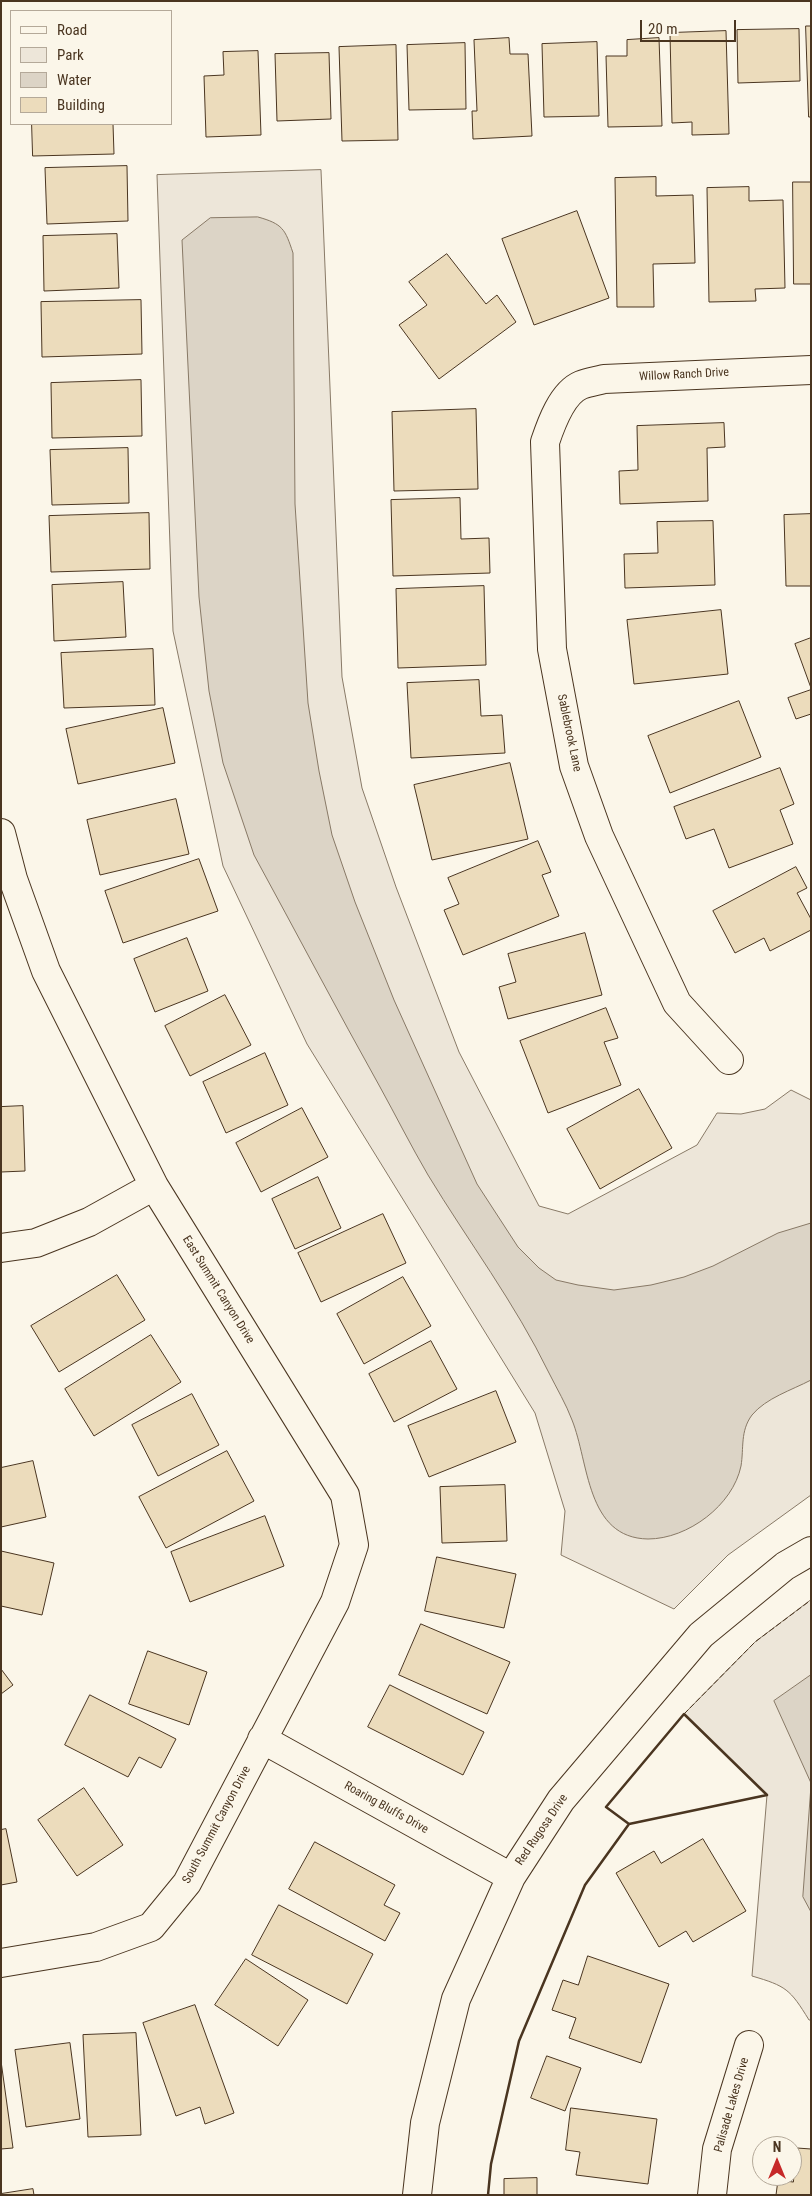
<!DOCTYPE html>
<html>
<head>
<meta charset="utf-8">
<style>
  body { margin:0 }
  #map { position:relative; width:812px; height:2196px; overflow:hidden; background:#fbf6e9; font-family:"Roboto Condensed",sans-serif }
  canvas { display:block }
  .frame { position:absolute; inset:0; border:2px solid #4a3520; pointer-events:none }
  .legend { position:absolute; left:10px; top:10px; width:162px; height:115px; box-sizing:border-box; background:#fbf6e9; border:1px solid #b4a999; margin:0; padding:6px 9px; list-style:none; font-size:15px; color:#4a3520 }
  .legend li { display:flex; align-items:center; gap:10px; height:25px }
  .legend b { width:25px; border:1px solid #b4a999 }
  .north { position:absolute; left:752px; top:2136px; width:50px; height:50px; box-sizing:border-box; background:#fbf6e9; border:1px solid #b4a999; border-radius:50%; rotate:0deg; font-size:14px; font-weight:700; line-height:20px; text-align:center; color:#4a3520 }
  .north::after { content:''; display:block; margin:auto; width:18px; height:22px; background:#c62828; clip-path:polygon(50% 0,100% 100%,50% 72%,0 100%) }
  .scale { position:absolute; left:640px; top:20px; width:96px; height:22px; box-sizing:border-box; border:2px solid #4a3520; border-top:0; padding-left:6px; font-size:15px; line-height:18px; white-space:nowrap; color:#4a3520; -webkit-text-stroke:4px #fbf6e9; paint-order:stroke }
</style>
</head>
<body>
<div id="map">
<canvas width="812" height="2196"></canvas>
<div class="frame"></div>
<ul class="legend">
<li><b style="height:6px;background:#fbf6e9"></b>Road</li>
<li><b style="height:14px;background:#ede6d9"></b>Park</li>
<li><b style="height:14px;background:#dcd4c6"></b>Water</li>
<li><b style="height:14px;background:#ecdcbc"></b>Building</li>
</ul>
<div class="north">N</div>
<div class="scale">20 m</div>
</div>
<script>
const ctx = document.querySelector('canvas').getContext('2d');
ctx.lineJoin = 'round';
function fill(path, color) { ctx.fillStyle = color; ctx.fill(path, 'evenodd'); }
function strokePath(path, color, width, dash) { ctx.strokeStyle = color; ctx.lineWidth = width; ctx.lineCap = dash ? 'butt' : 'round'; ctx.setLineDash(dash || []); ctx.stroke(path); }
function drawText(font, color, halo, rows, align = 'center') {
  ctx.font = font + ' "Roboto Condensed",sans-serif'; ctx.lineWidth = 4; ctx.setLineDash([]); ctx.textBaseline = 'middle'; ctx.strokeStyle = halo; ctx.fillStyle = color; for (const [text, x, y, turn = 0] of rows) {
    ctx.save(); ctx.translate(x, y); ctx.rotate((+turn || 0) * Math.PI / 180); ctx.textAlign = isNaN(turn) ? turn : align; if (halo) ctx.strokeText(text, 0, 0); ctx.fillText(text, 0, 0); ctx.restore();
  }
}
const green = new Path2D(`
  M321 170 342 677 362 788 396 887 459 1052 539 1206 568 1214 697 1145 717 1113 741 1114 765 1109 791 1090 811 1100V1495L728 1555 674 1609 561 1555 565 1511 535 1413 307 1044 223 866 173 631 157 175Z
  M811 1600V2020H809C790 1989 786 1986 752 1976L767 1795 684 1714 755 1642Z`);
fill(green, '#ede6d9');
strokePath(green, '#887966', 1);
const water = new Path2D(`
  M258 217C283 224 285 229 293 253L295 504 308 703 319 771 332 835 355 902 394 1000 477 1184 518 1247 539 1268 556 1280 578 1285 614 1290 651 1285 684 1277 713 1266 778 1233 811 1223V1380C792 1390 766 1398 752 1415 740 1431 744 1448 741 1466 733 1505 688 1539 648 1539 586 1538 589 1462 572 1420 566 1404 557 1389 549 1373 515 1303 468 1241 428 1175 411 1146 396 1116 380 1087 337 1010 296 932 254 855L223 763 209 691 199 597 182 240 210 218Z
  M811 1675V1783L774 1701Z
  M811 1786V1912L803 1897Z`);
fill(water, '#dcd4c6');
strokePath(water, '#887966', 1);
const building = new Path2D(`
  M806 26H811V117H809Z
  M799 29 800 81 738 83 737 30Z
  M726 31 729 134 692 135V122L672 123 670 33Z
  M509 38 510 54H528L532 136 473 139 472 111H477L474 40Z
  M659 38 662 126 608 127 606 56H627V40Z
  M597 42 599 116 544 117 542 44Z
  M465 43 466 109 409 110 407 45Z
  M396 45 398 140 342 141 339 47Z
  M258 51 261 135 206 137 204 76 224 75 223 52Z
  M329 53 331 119 277 121 275 54Z
  M32 124H113L114 154 33 156Z
  M127 166 128 221 47 224 45 168Z
  M656 177V196L693 195 695 263 653 264 654 307H617L615 178Z
  M793 182H811V284H794Z
  M749 187V201L783 200 785 288 755 289 756 301 709 302 707 188Z
  M577 211 609 298 534 325 502 239Z
  M117 234 119 288 44 291 43 236Z
  M447 254 486 304 497 295 516 322 439 379 399 325 427 305 409 282Z
  M141 300 142 354 42 357 41 302Z
  M141 380 142 436 52 438 51 383Z
  M476 409 478 489 394 491 392 412Z
  M724 423 725 447 707 448 708 501 620 504 619 471 638 470 637 426Z
  M128 448 129 503 52 505 50 450Z
  M460 498 461 539 489 538 490 573 393 576 391 500Z
  M149 513 150 569 51 572 49 516Z
  M811 514V586H786L784 515Z
  M713 521 715 585 625 588 624 554 658 553 657 522Z
  M123 582 126 637 54 641 52 585Z
  M484 586 486 665 398 668 396 589Z
  M721 610 728 674 634 684 627 620Z
  M811 638V688L795 644Z
  M153 649 155 705 64 708 61 653Z
  M479 680 481 716 502 715 505 753 411 758 407 683Z
  M811 690V714L796 719 788 698Z
  M739 701 761 757 670 793 648 736Z
  M163 708 175 763 78 784 66 729Z
  M510 763 528 839 432 860 414 785Z
  M780 768 794 804 780 810 793 844 729 868 714 829 686 839 674 807Z
  M176 799 189 854 100 875 87 820Z
  M538 841 551 872 542 875 559 916 463 955 444 910 459 904 448 878Z
  M199 859 218 911 123 943 105 891Z
  M796 867 807 888 797 893 811 919V930L770 951 764 938 735 953 713 911Z
  M585 933 602 995 508 1019 499 987 516 982 508 954Z
  M187 938 208 991 155 1012 134 959Z
  M225 995 251 1045 190 1076 165 1026Z
  M606 1008 618 1038 604 1042 621 1085 548 1113 520 1041Z
  M265 1053 288 1105 226 1133 203 1082Z
  M639 1089 672 1148 600 1189 567 1129Z
  M23 1106 25 1171 1 1172V1107Z
  M302 1108 328 1157 261 1192 236 1143Z
  M318 1177 341 1228 295 1249 272 1199Z
  M383 1214 406 1263 321 1302 298 1253Z
  M117 1275 145 1320 59 1372 31 1326Z
  M403 1277 431 1326 364 1364 337 1314Z
  M151 1335 181 1382 94 1436 65 1389Z
  M431 1341 457 1389 394 1422 369 1374Z
  M496 1391 516 1442 429 1477 408 1426Z
  M192 1394 219 1445 158 1476 132 1425Z
  M227 1451 254 1501 166 1548 139 1497Z
  M33 1461 46 1517 1 1527V1468Z
  M505 1485 507 1541 442 1543 440 1487Z
  M265 1516 284 1566 190 1602 171 1552Z
  M1 1551 54 1563 42 1615 1 1606Z
  M437 1557 516 1574 504 1628 425 1611Z
  M421 1624 510 1662 487 1714 399 1675Z
  M148 1651 207 1672 189 1725 129 1704Z
  M1 1669 13 1685 1 1694Z
  M390 1685 484 1732 463 1775 368 1727Z
  M90 1695 176 1739 161 1768 139 1757 128 1777 65 1745Z
  M84 1788 123 1845 77 1876 38 1820Z
  M6 1829 17 1882 1 1885V1830Z
  M703 1839 746 1911 693 1942 686 1931 659 1947 616 1873 654 1851 661 1863Z
  M315 1842 395 1885 384 1905 400 1913 385 1941 289 1889Z
  M279 1905 373 1954 347 2004 252 1955Z
  M588 1956 669 1984 641 2063 569 2038 576 2018 552 2010 563 1980 578 1985Z
  M246 1959 308 2000 278 2046 215 2005Z
  M195 2005 234 2113 205 2124 200 2107 176 2116 143 2023Z
  M136 2033 141 2135 88 2137 83 2035Z
  M70 2043 80 2119 26 2127 15 2050Z
  M547 2056 581 2068 565 2111 531 2098Z
  M1 2061 13 2148 1 2149Z
  M571 2108 657 2119 648 2184 576 2175 580 2152 566 2150Z
  M797 2148 811 2149V2195H776L778 2180 793 2182Z
  M537 2178V2195H504V2179Z
  M33 2189 34 2195H1V2194Z`);
fill(building, '#ecdcbc');
strokePath(building, '#4a3520', 1);
const minor = new Path2D(`
  M1 833 13 879 46 971 154 1186 345 1495 354 1545 335 1602 187 1883 151 1927 96 1947 1 1963
  M729 1060 677 1003 599 836 574 766 552 649 545 442C551 424 562 393 581 385 588 382 597 381 604 379L811 370
  M1 1248 36 1243 89 1222 154 1186
  M262 1739 511 1877
  M417 2195 425 2123 456 1999 511 1877 561 1800 701 1635 785 1566 811 1551
  M712 2195 717 2149 749 2045`);
strokePath(minor, '#4a3520', 30);
strokePath(minor, '#fbf6e9', 28);
strokePath(new Path2D(`
  M684 1714 755 1642 811 1600`), '#4a3520', 1, [6, 2.5]);
strokePath(new Path2D(`
  M488 2195 491 2164 519 2041 585 1885 629 1824 767 1795 684 1714 606 1807 629 1824`), '#4a3520', 2.5);
drawText('12px', '#4a3520', '#fbf6e9', [
  ["Willow Ranch Drive",684,375,-3],
  ["Sablebrook Lane",569,733,78],
  ["East Summit Canyon Drive",218,1290,58],
  ["Roaring Bluffs Drive",386,1808,29],
  ["South Summit Canyon Drive",217,1825,-62],
  ["Red Rugosa Drive",542,1830,-56],
  ["Palisade Lakes Drive",732,2105,-74]
]);
</script>
</body>
</html>
